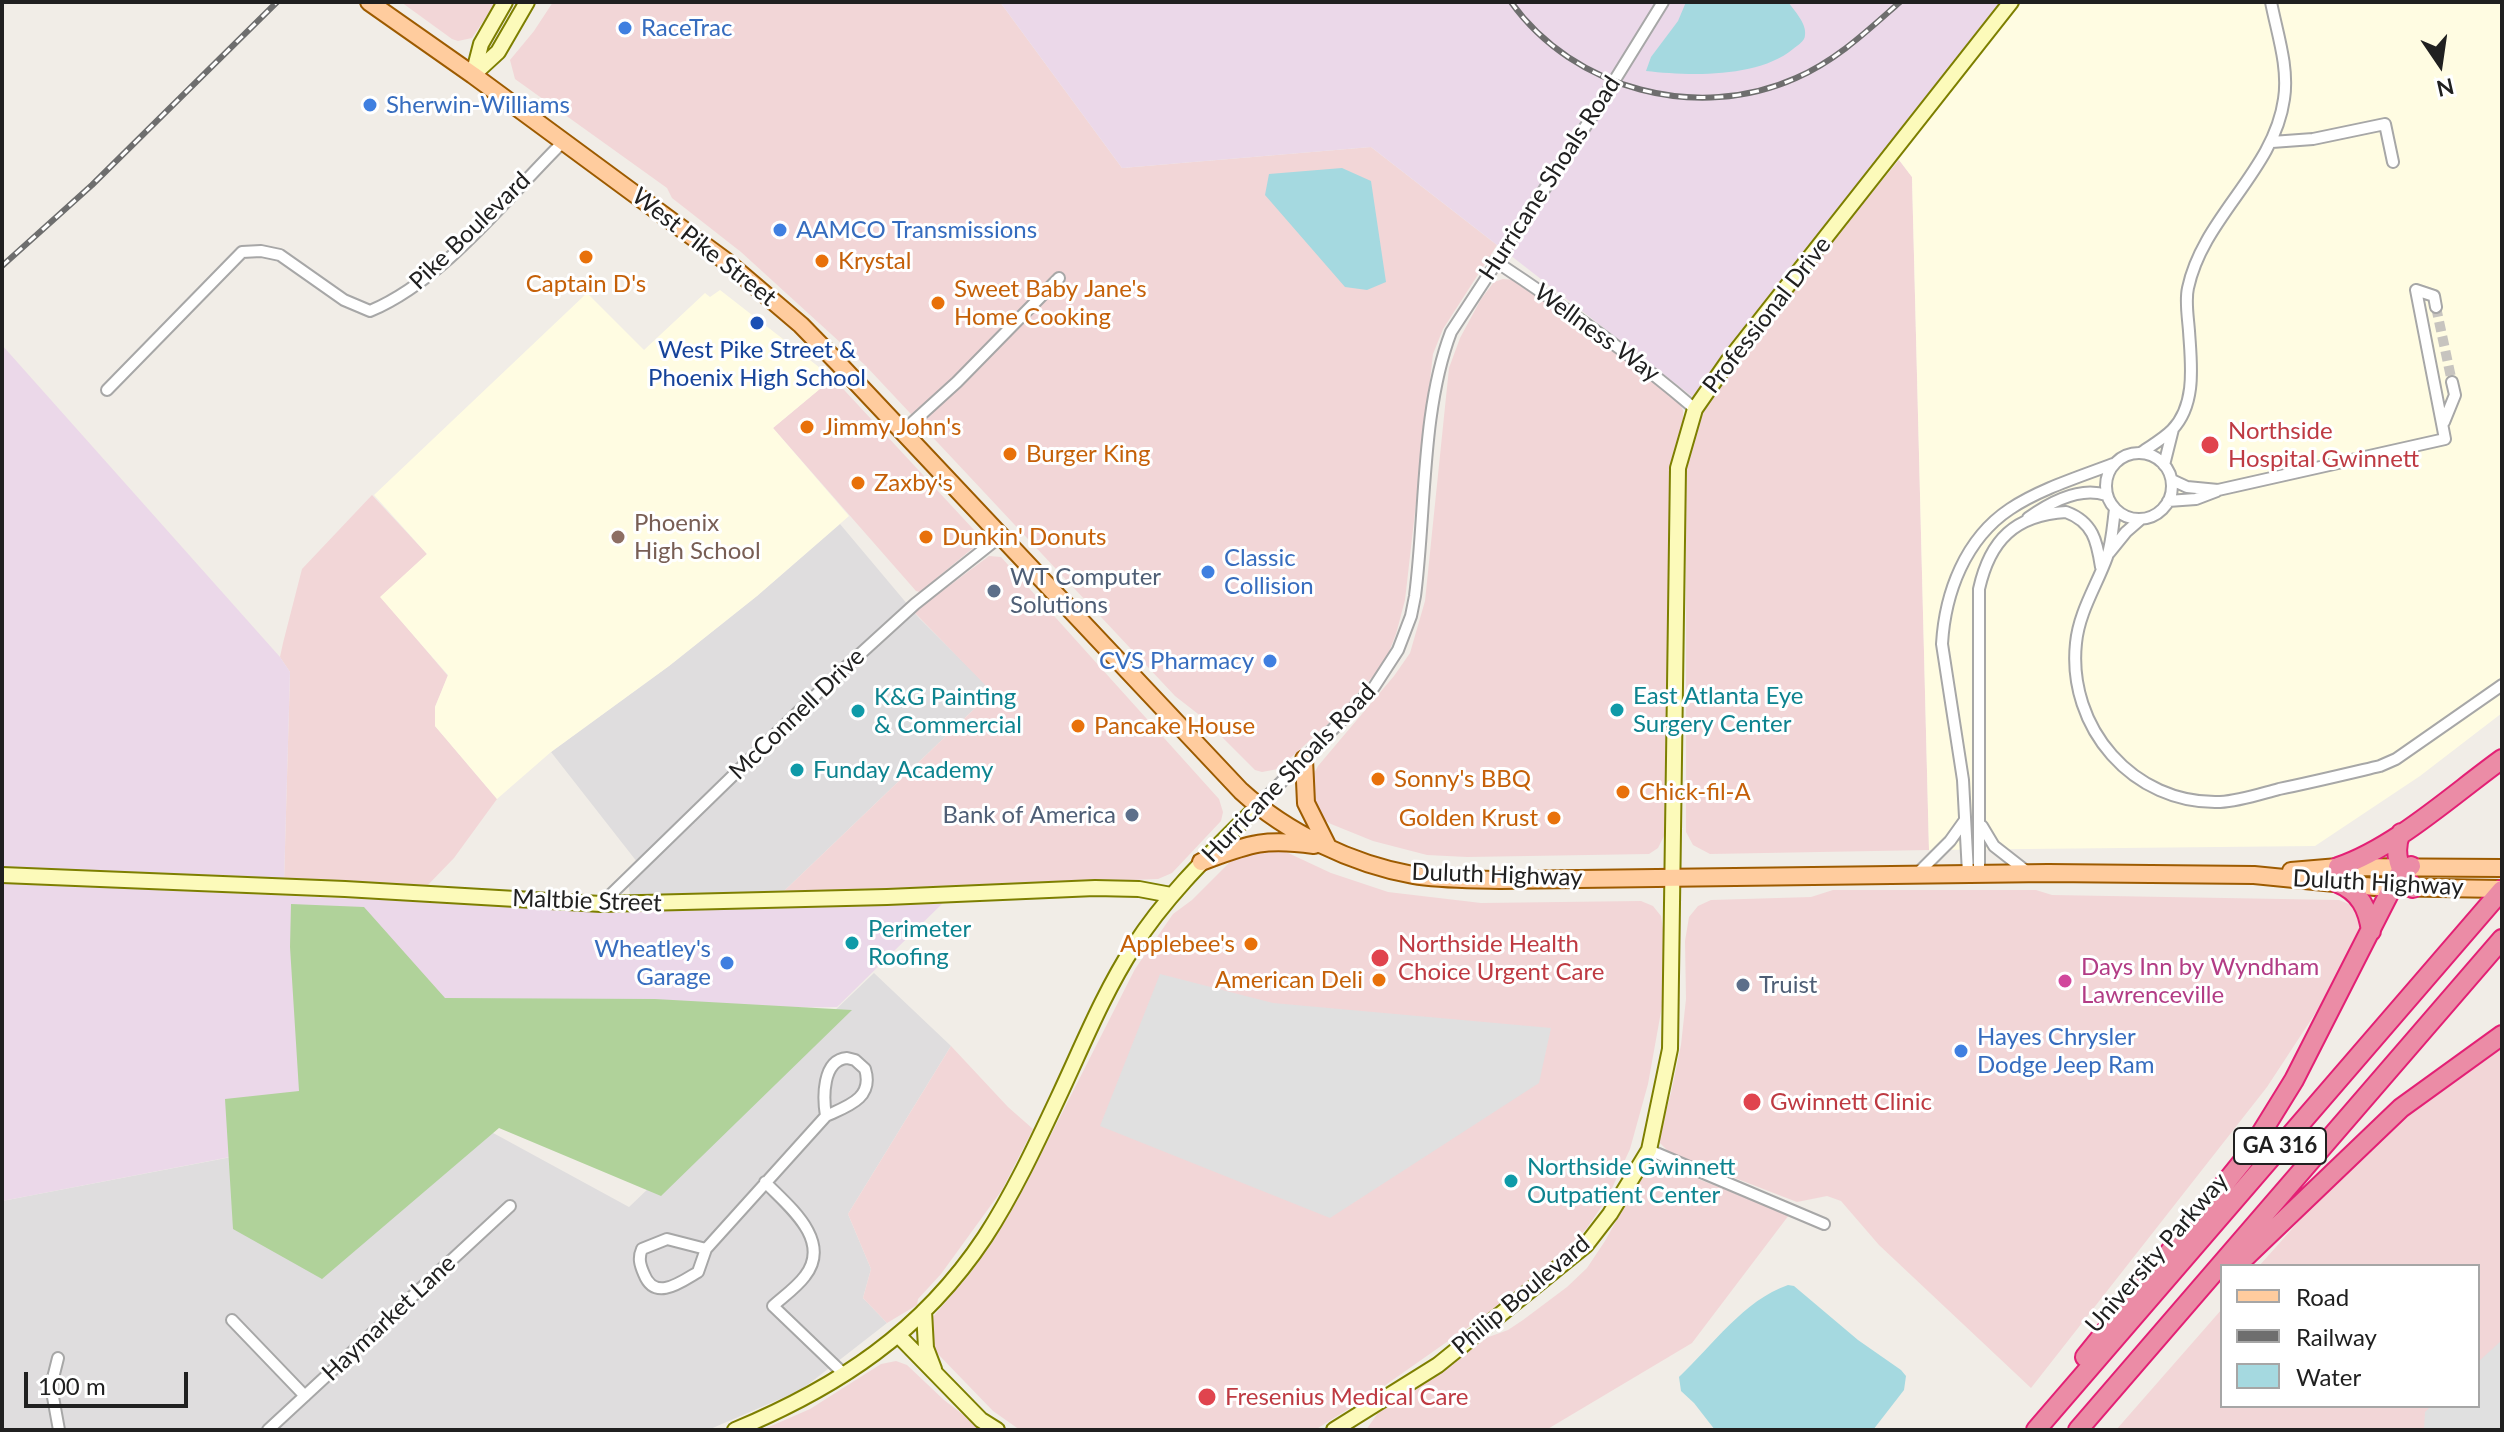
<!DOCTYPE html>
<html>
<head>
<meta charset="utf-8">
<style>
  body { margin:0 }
  #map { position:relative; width:2504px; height:1432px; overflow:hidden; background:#f1ede7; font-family:Lato,sans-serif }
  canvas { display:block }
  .frame { position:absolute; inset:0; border:4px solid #202020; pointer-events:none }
  .legend { position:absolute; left:2220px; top:1264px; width:260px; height:144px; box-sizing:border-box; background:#fff; border:2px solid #a6a6a6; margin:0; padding:10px 14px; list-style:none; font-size:24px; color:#202020 }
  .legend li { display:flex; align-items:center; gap:16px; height:40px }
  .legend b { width:40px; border:2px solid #a6a6a6 }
  .north { position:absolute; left:2400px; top:24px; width:80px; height:80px; -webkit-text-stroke:6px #fff; paint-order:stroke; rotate:167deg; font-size:22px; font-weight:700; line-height:32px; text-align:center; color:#202020 }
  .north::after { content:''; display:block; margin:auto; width:28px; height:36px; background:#202020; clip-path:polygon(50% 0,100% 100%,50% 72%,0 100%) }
  .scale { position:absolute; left:24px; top:1372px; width:164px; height:36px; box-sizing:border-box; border:4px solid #202020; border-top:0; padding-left:10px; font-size:24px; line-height:28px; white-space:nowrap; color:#202020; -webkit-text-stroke:6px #fff; paint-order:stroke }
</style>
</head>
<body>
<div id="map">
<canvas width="2504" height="1432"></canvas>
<div class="frame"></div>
<ul class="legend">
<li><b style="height:10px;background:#ffcc9e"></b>Road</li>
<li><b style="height:10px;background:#6e6e6e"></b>Railway</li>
<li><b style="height:22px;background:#a5d9e0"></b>Water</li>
</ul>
<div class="north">N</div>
<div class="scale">100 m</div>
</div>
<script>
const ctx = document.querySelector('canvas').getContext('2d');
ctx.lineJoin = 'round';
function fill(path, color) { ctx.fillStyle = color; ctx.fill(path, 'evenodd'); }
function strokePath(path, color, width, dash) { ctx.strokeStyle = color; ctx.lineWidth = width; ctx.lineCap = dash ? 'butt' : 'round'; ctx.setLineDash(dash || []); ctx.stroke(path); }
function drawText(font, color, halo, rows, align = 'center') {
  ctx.font = font + ' Lato,sans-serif'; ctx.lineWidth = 6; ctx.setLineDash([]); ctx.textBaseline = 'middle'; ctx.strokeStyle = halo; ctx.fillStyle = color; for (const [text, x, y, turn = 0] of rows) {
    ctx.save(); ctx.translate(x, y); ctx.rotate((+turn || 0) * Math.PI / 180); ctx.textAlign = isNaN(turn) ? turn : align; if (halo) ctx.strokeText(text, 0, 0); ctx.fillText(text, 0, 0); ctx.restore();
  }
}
fill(new Path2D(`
  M840 524 919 618 993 691 782 893 636 897 630 894 628 883 641 867 551 752 669 666 757 596Z
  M874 973 951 1046 848 1214 871 1269 863 1298 887 1323 801 1390 708 1430H2V1201L341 1136 462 1116 629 1207Z`), '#dfddde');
fill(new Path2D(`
  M401 2H496L472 38 458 41 452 39Z
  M553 2H1000L1122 168 1371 147 1497 245 1443 329 1433 354 1405 600 1396 634 1387 657 1374 675 1336 717 1278 769 1262 772 1255 770 1202 717 1175 696 865 365 741 252 672 198 667 188 515 79 510 60 534 31Z
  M1899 160 1912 177 1929 850 1710 854 1693 845 1686 832V464L1692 437 1708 401 1821 254Z
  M1503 279 1514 280 1556 308 1679 402 1683 410V420L1674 454 1673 487 1672 661 1666 683V832L1658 848 1649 854 1467 857 1427 855 1373 841 1331 824 1321 818 1313 804 1311 779 1318 766 1394 676 1410 653 1425 601 1449 368 1460 338 1481 299 1494 282Z
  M833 378 975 531 976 540 973 548 920 592 916 591 773 428Z
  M372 495 427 554 381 597 448 676 435 707V726L497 799 454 858 424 889 284 882 290 672 280 657 283 643 302 569Z
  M989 556 1001 557 1219 799 1223 812 1221 821 1172 873 1158 879 782 893 992 692 914 612Z
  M1256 850 1286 852 1331 873 1388 892 1481 903 1641 901 1653 906 1661 916 1664 936V995L1648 1084 1630 1149 1608 1197 1587 1228 1545 1273 1377 1391 1315 1430H1020L993 1411 935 1351 930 1336 932 1318 968 1276 992 1243 1025 1186 1135 969 1173 914 1192 900 1230 862Z
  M1833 890H2036L2052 895 2339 900 2356 907 2362 919 2364 939 2267 1087 2031 1388 1879 1245 1841 1201 1827 1196 1797 1202 1670 1153 1660 1143V1132L1671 1093 1681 1045 1686 999 1685 941 1689 917 1698 906 1711 900 1811 897Z
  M951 1046 1008 1107 1033 1129 1002 1190 941 1274 918 1299 917 1305 887 1323 863 1298 871 1269 848 1214Z
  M2502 1047V1430H2116L2222 1309V1406H2478V1266H2259L2300 1220 2439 1084Z
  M1663 1165 1789 1215 1692 1343 1546 1430H1366L1380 1410 1483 1339 1508 1330 1523 1320 1567 1287 1587 1268 1605 1241 1644 1171 1652 1166Z
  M896 1361 907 1365 944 1400 983 1430H762L810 1409 881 1364Z`), '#f2d6d7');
fill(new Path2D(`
  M1000 2H2000L1890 148 1694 398 1371 147 1122 168Z
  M2 345 280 657 290 672 284 882 2 869Z
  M2 883 605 910H702L945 901 837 1007 304 1014 313 1141 2 1201Z`), '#ebd8e9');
fill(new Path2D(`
  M2000 2H2502V713L2420 776 2315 846 1929 850 1912 177 1890 148Z
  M720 290 833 378 773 428 849 516 757 596 669 666 551 752 497 799 435 726V707L448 675 380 597 427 554 374 495 587 293 644 350 705 293 710 297Z`), '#fffce2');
fill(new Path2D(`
  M291 904 364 907 445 998 655 999 852 1010 661 1196 499 1128 322 1279 233 1229 225 1099 299 1091 290 947Z`), '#b0d29a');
fill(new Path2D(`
  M1160 974 1273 1003 1551 1028 1539 1083 1330 1218 1100 1126Z
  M2502 1340V1430H2424L2425 1412 2431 1406H2478V1362Z`), '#e0e0e0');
fill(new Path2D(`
  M1686 2H1788C1794 10 1807 24 1805 35 1805 41 1798 45 1793 49 1758 78 1690 76 1646 71L1651 57 1678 21Z
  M1342 168 1371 181 1386 282 1367 290 1345 287 1265 195 1269 174Z
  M1788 1285 1794 1286 1858 1340 1901 1370 1906 1376 1904 1390 1873 1430H1715L1694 1403 1681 1391 1679 1377C1712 1346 1744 1300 1788 1285Z`), '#a5d9e0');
strokePath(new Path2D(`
  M2436 307 2452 382`), '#c7c4bf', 10, [10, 5]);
const street = new Path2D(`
  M2272 142 2313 139 2385 124 2393 162
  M1495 261C1565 307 1632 355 1695 409
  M2416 290 2434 296 2436 307
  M107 390 242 252 261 251 280 255 344 300 370 311C444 280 506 198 564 141
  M2444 422 2455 395 2452 382
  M903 431 957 382 1059 278
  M2142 452C2152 445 2163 439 2172 430 2197 404 2191 363 2189 331 2188 317 2185 301 2188 288 2203 217 2274 171 2284 99 2289 67 2277 33 2271 2
  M2106 486a33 33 0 1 1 66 0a33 33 0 1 1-66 0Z
  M2164 465 2173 429
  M2172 480 2187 487 2218 490 2445 439 2416 290
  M2168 501 2196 499 2217 491
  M2115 509C2113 524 2112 542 2107 557 2097 585 2079 612 2076 643 2067 727 2133 805 2220 802 2240 801 2260 794 2279 789 2313 782 2346 774 2380 766L2396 759 2502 685
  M2028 518C2049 503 2080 486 2106 495
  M2109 553 2126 532 2141 519
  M1258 806 1374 687 1398 650 1411 616 1415 596C1426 511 1421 411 1451 332L1595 112 1663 2
  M1982 826 1994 846 2026 871
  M1968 873 1963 780 1942 644C1945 593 1965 539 2010 509 2040 489 2079 477 2113 464
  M1979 873V589C1990 540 2015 515 2066 512 2093 522 2097 541 2101 567
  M1917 874 1950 841 1965 820
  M601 904 825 686 915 604 1002 535
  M847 1058 855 1060 865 1069C874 1098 848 1106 826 1116 823 1098 822 1060 847 1058Z
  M1649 1150 1824 1224
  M765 1182C787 1205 833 1240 805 1276 797 1287 783 1297 773 1306L845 1375
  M667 1239 706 1249 698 1272C681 1282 655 1302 644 1274 640 1265 638 1258 642 1249Z
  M706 1249 826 1116
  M232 1320 305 1396
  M58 1358 51 1386 59 1430
  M268 1430 510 1206`);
const secondary = new Path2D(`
  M473 75 498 52 527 2
  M473 75 481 44 505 2
  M2 875 345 889 601 904 887 897 1095 888 1139 889 1171 895
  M924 1311 926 1348 934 1369
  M898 1335 981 1420 997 1430
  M735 1430C838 1387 922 1332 985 1237 1013 1194 1036 1145 1058 1098 1082 1047 1103 994 1134 946 1168 893 1213 851 1258 806
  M1334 1430 1438 1365 1586 1245 1610 1214 1649 1150 1670 1049 1678 468 1695 409 1729 360 2011 2`);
const primary = new Path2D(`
  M369 2 473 75 727 262 801 325 839 364 1241 791C1287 833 1352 864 1413 875 1441 880 1471 879 1500 880L2048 873 2254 875 2375 887 2502 889
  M1304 759 1306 803 1328 847
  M1201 862C1250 844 1262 838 1314 845
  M2291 871 2338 867 2502 868`);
const highway = new Path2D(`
  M2401 833C2392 852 2400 873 2413 888
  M2338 867C2396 847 2452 795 2502 759
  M2338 883C2360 892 2368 909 2371 931
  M2236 1266 2401 1108 2502 1035
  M2085 1357 2247 1156 2294 1080 2399 874 2411 866
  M2036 1430 2502 890
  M2078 1430 2502 939`);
strokePath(street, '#a7a7a7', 14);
strokePath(secondary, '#7d7f00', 18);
strokePath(primary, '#9d5b00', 20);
strokePath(highway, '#e32075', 22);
strokePath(street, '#fff', 10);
strokePath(secondary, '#fcfaba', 14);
strokePath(primary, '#ffcc9e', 16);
strokePath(highway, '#eb8ca6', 18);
const rail = new Path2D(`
  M1511 2C1574 90 1698 122 1796 78 1837 60 1867 31 1900 2
  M2 266 92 185 277 2`);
strokePath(rail, '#6e6e6e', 6);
strokePath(rail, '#fff', 3, [9]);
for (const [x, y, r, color] of [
  [625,28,8,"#3f7fe0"],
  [370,105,8,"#3f7fe0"],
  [780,230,8,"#3f7fe0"],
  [586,257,8,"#e8710a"],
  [822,261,8,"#e8710a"],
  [938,303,8,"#e8710a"],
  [757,323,8,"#1a4fb4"],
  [807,427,8,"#e8710a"],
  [2210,445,10,"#e0444e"],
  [1010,454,8,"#e8710a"],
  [858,483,8,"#e8710a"],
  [618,537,8,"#8d6e63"],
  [926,537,8,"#e8710a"],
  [1208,572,8,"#3f7fe0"],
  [994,591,8,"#5c6f8a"],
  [1270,661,8,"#3f7fe0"],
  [1617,710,8,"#0f9aa8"],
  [858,711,8,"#0f9aa8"],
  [1078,726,8,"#e8710a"],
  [797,770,8,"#0f9aa8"],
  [1378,779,8,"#e8710a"],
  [1623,792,8,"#e8710a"],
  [1132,815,8,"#5c6f8a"],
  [1554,818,8,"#e8710a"],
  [852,943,8,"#0f9aa8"],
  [1251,944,8,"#e8710a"],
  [1380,958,10,"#e0444e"],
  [727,963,8,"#3f7fe0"],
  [1379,980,8,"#e8710a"],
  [2065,981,8,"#d1479c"],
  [1743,985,8,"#5c6f8a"],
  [1961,1051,8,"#3f7fe0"],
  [1752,1102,10,"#e0444e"],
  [1511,1181,8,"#0f9aa8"],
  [1207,1397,10,"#e0444e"]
]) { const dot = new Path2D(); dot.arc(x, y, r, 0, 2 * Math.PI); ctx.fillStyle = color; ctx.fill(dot); strokePath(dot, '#fff', 3); }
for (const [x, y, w] of [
  [2280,1146,92]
]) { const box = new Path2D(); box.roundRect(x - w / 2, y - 18, w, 36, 6); ctx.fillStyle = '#fff'; ctx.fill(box); strokePath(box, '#202020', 2); }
drawText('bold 22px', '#202020', null, [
  ["GA 316",2280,1146]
]);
drawText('24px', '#366cbe', '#fff', [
  ["RaceTrac",641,28],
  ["Sherwin-Williams",386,105],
  ["AAMCO Transmissions",796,230],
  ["Classic",1224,558],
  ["Collision",1224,586],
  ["CVS Pharmacy",1254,661,"right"],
  ["Wheatley's",711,949,"right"],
  ["Garage",711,977,"right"],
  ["Hayes Chrysler",1977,1037],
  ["Dodge Jeep Ram",1977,1065]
], 'left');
drawText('24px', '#202020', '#fff', [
  ["Hurricane Shoals Road",1550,178,-57],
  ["Pike Boulevard",470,231,-44],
  ["West Pike Street",704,247,38],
  ["Professional Drive",1767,315,-52],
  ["Wellness Way",1597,333,36],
  ["McConnell Drive",797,714,-44],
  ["Hurricane Shoals Road",1289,773,-46],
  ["Duluth Highway",1497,875,2],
  ["Duluth Highway",2378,883,3],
  ["Maltbie Street",587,901,2],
  ["University Parkway",2157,1253,-49],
  ["Philip Boulevard",1521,1295,-40],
  ["Haymarket Lane",389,1318,-43]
]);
drawText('24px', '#c56008', '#fff', [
  ["Krystal",838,261],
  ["Captain D's",586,284,"center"],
  ["Sweet Baby Jane's",954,289],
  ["Home Cooking",954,317],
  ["Jimmy John's",823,427],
  ["Burger King",1026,454],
  ["Zaxby's",874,483],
  ["Dunkin' Donuts",942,537],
  ["Pancake House",1094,726],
  ["Sonny's BBQ",1394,779],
  ["Chick-fil-A",1639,792],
  ["Golden Krust",1538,818,"right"],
  ["Applebee's",1235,944,"right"],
  ["American Deli",1363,980,"right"]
], 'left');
drawText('24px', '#164399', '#fff', [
  ["West Pike Street &",757,350],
  ["Phoenix High School",757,378]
]);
drawText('24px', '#be3a42', '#fff', [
  ["Northside",2228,431],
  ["Hospital Gwinnett",2228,459],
  ["Northside Health",1398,944],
  ["Choice Urgent Care",1398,972],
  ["Gwinnett Clinic",1770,1102],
  ["Fresenius Medical Care",1225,1397]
], 'left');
drawText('24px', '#785e54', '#fff', [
  ["Phoenix",634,523],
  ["High School",634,551]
], 'left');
drawText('24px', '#4e5e75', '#fff', [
  ["WT Computer",1010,577],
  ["Solutions",1010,605],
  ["Bank of America",1116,815,"right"],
  ["Truist",1759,985]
], 'left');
drawText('24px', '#0d838f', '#fff', [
  ["East Atlanta Eye",1633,696],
  ["Surgery Center",1633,724],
  ["K&G Painting",874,697],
  ["& Commercial",874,725],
  ["Funday Academy",813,770],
  ["Perimeter",868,929],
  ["Roofing",868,957],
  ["Northside Gwinnett",1527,1167],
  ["Outpatient Center",1527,1195]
], 'left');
drawText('24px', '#b23c85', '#fff', [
  ["Days Inn by Wyndham",2081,967],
  ["Lawrenceville",2081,995]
], 'left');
</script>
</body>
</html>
